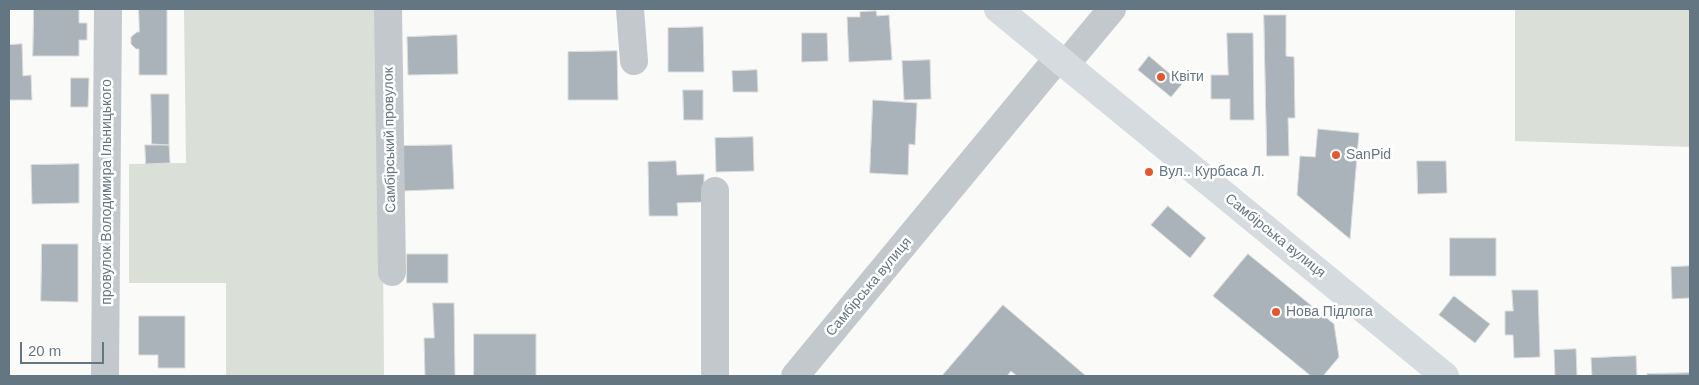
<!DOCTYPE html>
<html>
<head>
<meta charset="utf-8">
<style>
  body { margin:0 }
  #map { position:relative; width:1699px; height:385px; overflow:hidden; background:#fafaf8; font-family:Helvetica,sans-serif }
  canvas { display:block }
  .frame { position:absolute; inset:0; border:10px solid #657683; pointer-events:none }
  .scale { position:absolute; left:20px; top:342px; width:84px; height:22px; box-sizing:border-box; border:2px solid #657683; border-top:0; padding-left:6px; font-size:15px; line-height:18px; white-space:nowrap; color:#657683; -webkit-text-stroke:4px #fff; paint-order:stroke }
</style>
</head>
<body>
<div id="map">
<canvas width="1699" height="385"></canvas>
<div class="frame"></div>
<div class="scale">20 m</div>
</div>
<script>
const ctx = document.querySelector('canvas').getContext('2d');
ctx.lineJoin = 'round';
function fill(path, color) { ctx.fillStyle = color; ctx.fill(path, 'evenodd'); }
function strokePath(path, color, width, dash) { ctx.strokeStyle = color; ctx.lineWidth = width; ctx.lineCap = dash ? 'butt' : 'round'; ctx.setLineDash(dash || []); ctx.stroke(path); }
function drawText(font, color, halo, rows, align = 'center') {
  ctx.font = font + ' Helvetica,sans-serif'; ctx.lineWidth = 5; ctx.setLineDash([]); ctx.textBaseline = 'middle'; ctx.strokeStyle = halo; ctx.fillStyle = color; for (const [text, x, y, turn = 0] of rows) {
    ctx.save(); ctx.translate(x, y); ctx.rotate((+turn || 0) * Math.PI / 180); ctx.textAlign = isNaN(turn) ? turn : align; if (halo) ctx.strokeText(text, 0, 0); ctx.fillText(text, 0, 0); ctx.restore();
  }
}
fill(new Path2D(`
  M184 9H381L384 376H226V283H129V164L186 163Z
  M1515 9H1690V147L1515 141Z`), '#dadfd7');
const building = new Path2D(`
  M34 9H79V23H87V40H79V56H33Z
  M139 9H167V75H139V49H136L131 44V37L137 32H139Z
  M876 11 877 16 889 15 892 60 849 62 847 17H860V12Z
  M1264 15H1286V56L1294 57 1295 118H1288L1289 156H1267Z
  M703 27 704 72H668V28Z
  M802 33H827L828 61 802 62Z
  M1227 33H1253L1254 120H1230V99H1211V75H1228Z
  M457 35 458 74 408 75 407 37Z
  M22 44 23 76 31 75 32 100H9V45Z
  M617 51 618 100H568V52Z
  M1149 56 1182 84 1171 97 1138 70Z
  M930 60 931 99 904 100 902 61Z
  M757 70 758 92H733L732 71Z
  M71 78H89L88 107H71Z
  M683 90H703V120H684Z
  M151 94H169V145L152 144Z
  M873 100 917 103 915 145 909 144 908 175 870 173Z
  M1318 129 1359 133 1350 239 1297 195 1300 156 1315 157Z
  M753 137 754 171 716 172 715 138Z
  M145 145H169L170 163 146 164Z
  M452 145 454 189 402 191 401 146Z
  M676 161 677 175 704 174V202L677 203 678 216H649L648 162Z
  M1417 161H1446L1447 193 1418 194Z
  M79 164V203L32 204 31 165Z
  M1168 206 1206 238 1190 258 1151 225Z
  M1450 238H1496V276H1450Z
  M42 244H78V302L41 301Z
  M407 254H448V283H407Z
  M1248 254 1334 324 1339 357 1323 376H1311L1213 296Z
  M1690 266V298L1672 299 1671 267Z
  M1512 290H1538L1540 357 1514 358 1513 335H1505V311H1513Z
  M1454 296 1490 324 1475 343 1439 315Z
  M433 303H454L455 376H425L424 338H434Z
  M1003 305 1086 376H1017L1011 371 1007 376H942Z
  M139 316H185V368H158V355H139Z
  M474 334H536V376H474Z
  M1576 349 1577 376H1555L1554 350Z
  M1636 356 1637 376H1592L1591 358Z
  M1690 373V376H1647V374Z`);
fill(building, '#aab3b9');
strokePath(building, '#dcdcda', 1);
strokePath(new Path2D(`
  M388 9 392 272
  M630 9 634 61
  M1066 64 1112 9
  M105 376 108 9
  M715 376V191
  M795 376 1058 58`), '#c3c8cc', 28);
strokePath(new Path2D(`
  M998 9 1445 376`), '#d6dbdf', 28);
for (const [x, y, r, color] of [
  [1161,77,5,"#e4572e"],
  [1336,155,5,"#e4572e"],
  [1149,172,5,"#e4572e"],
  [1276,312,5,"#e4572e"]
]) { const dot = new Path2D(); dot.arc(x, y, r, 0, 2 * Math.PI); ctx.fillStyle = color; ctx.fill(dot); strokePath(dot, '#fff', 2); }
drawText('14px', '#657683', '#fff', [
  ["Квіти",1171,77],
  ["SanPid",1346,155],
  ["Вул.. Курбаса Л.",1159,172],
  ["Нова Підлога",1286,312]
], 'left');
drawText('14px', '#657683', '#fff', [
  ["Самбірський провулок",390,140,-91],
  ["провулок Володимира Ільницького",107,192,-90],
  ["Самбірська вулиця",1275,236,39],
  ["Самбірська вулиця",869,287,-50]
]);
</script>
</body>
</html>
